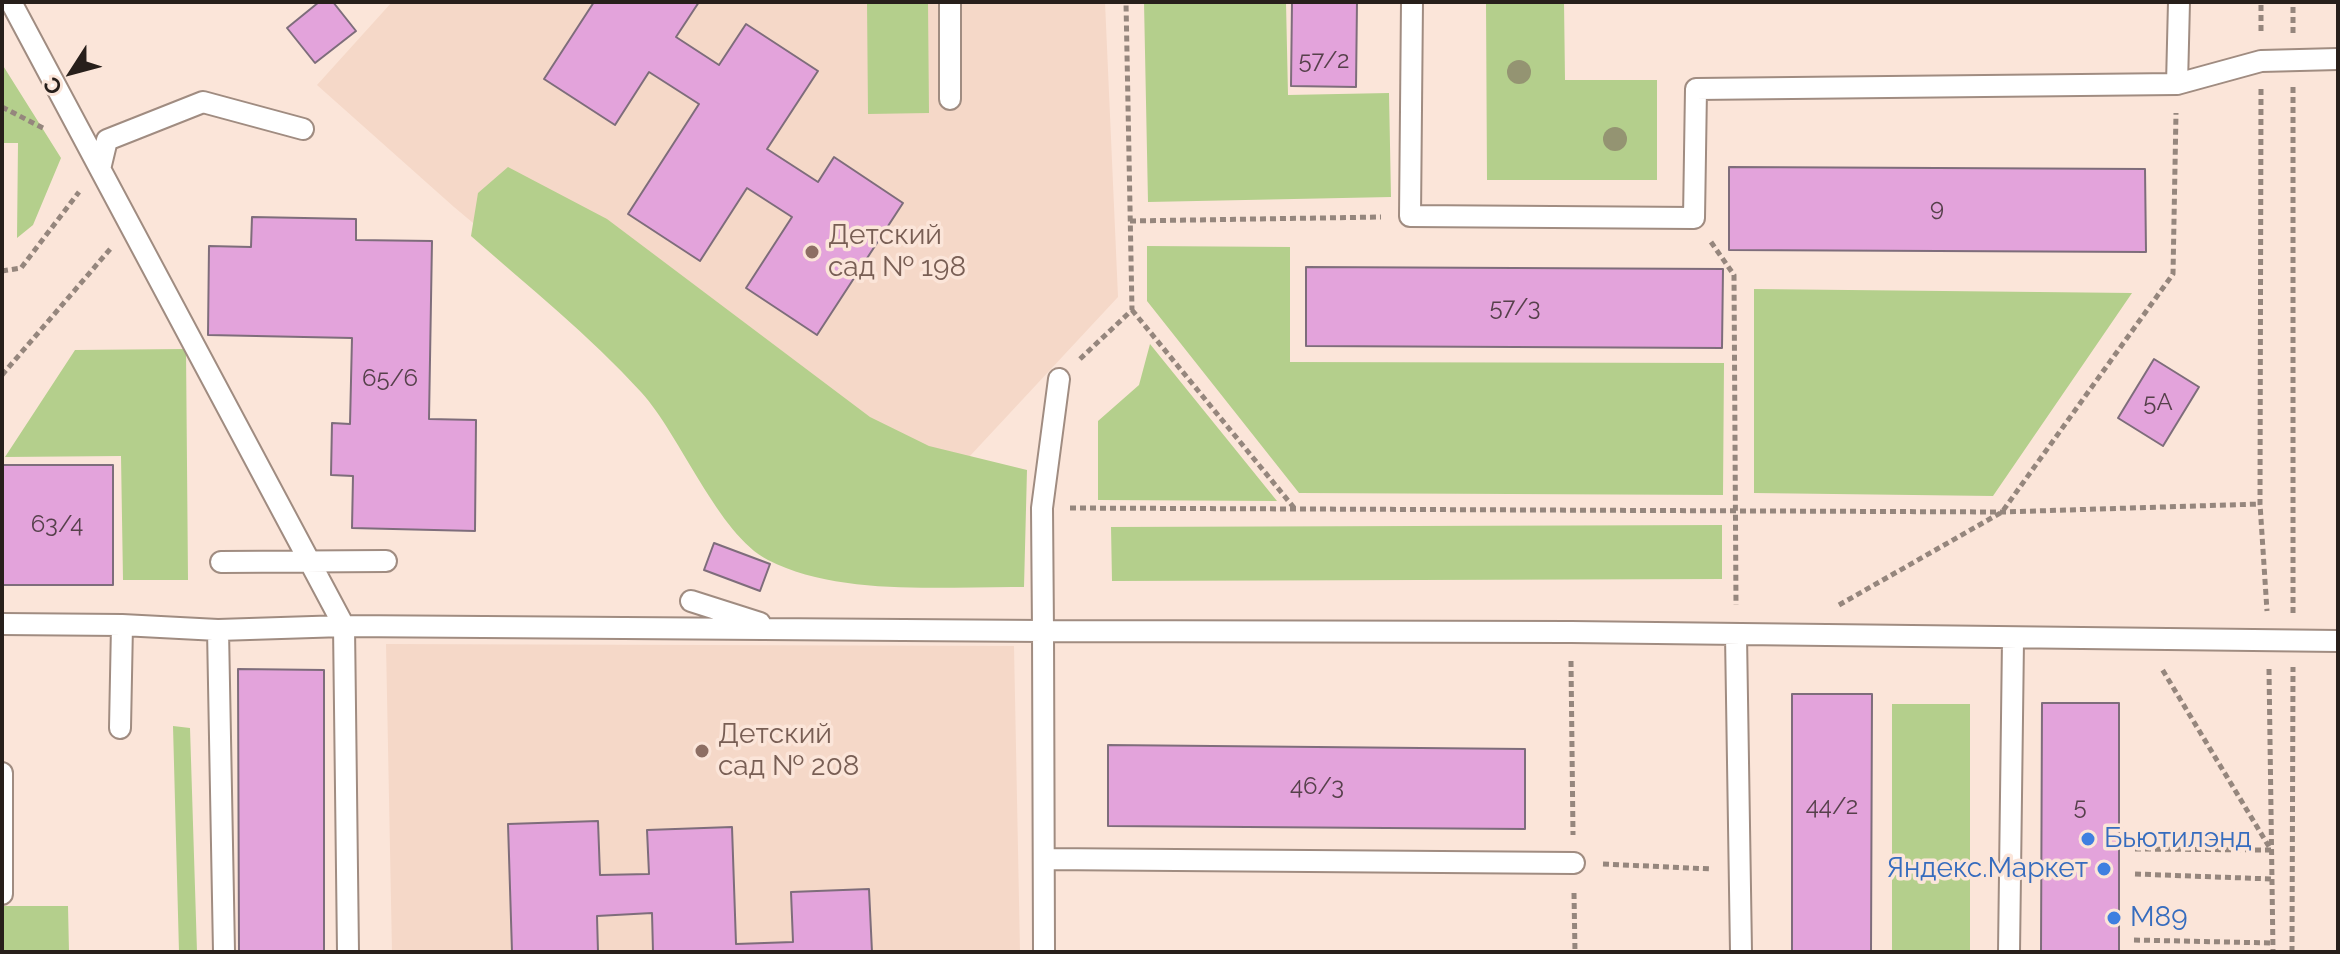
<!DOCTYPE html>
<html>
<head>
<meta charset="utf-8">
<style>
  body { margin:0 }
  #map { position:relative; width:2340px; height:954px; overflow:hidden; background:#fbe5d9; font-family:Raleway,sans-serif }
  canvas { display:block }
  .frame { position:absolute; inset:0; border:4px solid #271f1b; pointer-events:none }
  .north { position:absolute; left:32px; top:32px; width:80px; height:80px; -webkit-text-stroke:6px #fbe5d9; paint-order:stroke; rotate:234deg; font-size:22px; font-weight:700; line-height:32px; text-align:center; color:#271f1b }
  .north::after { content:''; display:block; margin:auto; width:28px; height:36px; background:#271f1b; clip-path:polygon(50% 0,100% 100%,50% 72%,0 100%) }
</style>
</head>
<body>
<div id="map">
<canvas width="2340" height="954"></canvas>
<div class="frame"></div>
<div class="north">С</div>
</div>
<script>
const ctx = document.querySelector('canvas').getContext('2d');
ctx.lineJoin = 'round';
function fill(path, color) { ctx.fillStyle = color; ctx.fill(path, 'evenodd'); }
function strokePath(path, color, width, dash) { ctx.strokeStyle = color; ctx.lineWidth = width; ctx.lineCap = dash ? 'butt' : 'round'; ctx.setLineDash(dash || []); ctx.stroke(path); }
function drawText(font, color, halo, rows, align = 'center') {
  ctx.font = font + ' Raleway,sans-serif'; ctx.lineWidth = 7; ctx.setLineDash([]); ctx.textBaseline = 'middle'; ctx.strokeStyle = halo; ctx.fillStyle = color; for (const [text, x, y, turn = 0] of rows) {
    ctx.save(); ctx.translate(x, y); ctx.rotate((+turn || 0) * Math.PI / 180); ctx.textAlign = isNaN(turn) ? turn : align; if (halo) ctx.strokeText(text, 0, 0); ctx.fillText(text, 0, 0); ctx.restore();
  }
}
fill(new Path2D(`
  M392 2H1105L1118 297 874 559 454 207 317 85Z
  M386 644 1014 646 1020 952H392Z`), '#f5d8c8');
fill(new Path2D(`
  M867 2H928L929 113 868 114Z
  M1144 2H1286L1288 95 1389 93 1391 197 1148 202Z
  M1486 2H1564L1565 80H1657V180H1487Z
  M2 64 61 158 33 225 17 238 18 143H2Z
  M508 167 607 219 870 417 929 446 1027 470 1024 587C944 586 840 597 768 560 718 534 681 436 641 392 589 335 529 287 471 236L478 193Z
  M1147 246 1290 247V362L1724 363 1723 495 1299 493 1147 301Z
  M1754 289 2132 293 1993 496 1754 493Z
  M1150 344 1277 501 1098 500V421L1139 385Z
  M186 349 188 580H123L121 456 5 457 75 350Z
  M1722 525V579L1112 581 1111 527Z
  M1892 704H1970V952H1892Z
  M173 726 190 728 197 952H179Z
  M2 906H68L69 952H2Z`), '#b4cf8c');
const building = new Path2D(`
  M319 2H333L356 31 315 63 287 28Z
  M594 2H699L676 37 719 65 746 24 818 71 767 149 818 182 834 157 903 203 817 335 746 288 792 217 747 188 700 261 628 214 699 104 649 72 615 125 544 79Z
  M1292 2H1357L1356 87 1291 86Z
  M1729 167 2145 169 2146 252 1729 250Z
  M252 217 356 219V240L432 241 429 419 476 420 475 531 352 528 353 476 331 475 332 423 350 424 352 338 208 335 209 246 251 247Z
  M1306 267 1723 269 1722 348 1306 346Z
  M2154 359 2199 387 2163 446 2118 418Z
  M2 465H113V585H2Z
  M714 543 770 564 760 591 704 570Z
  M238 669 324 670V952H239Z
  M1792 694H1872L1871 952H1792Z
  M2042 703H2119V952H2041Z
  M1108 745 1525 749V829L1108 826Z
  M598 821 600 875 649 874 647 830 732 827 736 944 793 942 791 892 869 889 872 952H653L652 913 597 916 598 952H512L508 824Z`);
fill(building, '#e3a3db');
strokePath(building, '#7e6d7b', 2);
const service = new Path2D(`
  M11 2 344 626 348 952
  M1412 2 1410 216 1694 218 1696 89 2177 84 2261 61 2338 59
  M2177 84 2179 2
  M950 99V2
  M101 165 107 140 203 102 303 129
  M1059 379 1042 508 1043 631 1571 632 2338 641
  M221 562 386 561
  M691 601 760 623
  M2 624 122 625 218 630 344 626 1043 631 1044 952
  M218 630 224 952
  M1736 635 1741 952
  M120 728 122 625
  M2 773V894
  M1044 859 1574 863
  M2009 952 2013 640`);
strokePath(service, '#a08c81', 24);
strokePath(new Path2D(`
  M2261 31V2
  M2293 33V2
  M2261 89 2260 504 2267 611
  M2 107 43 128
  M1130 221 1381 217
  M1711 242 1734 275 1736 605
  M2 271 21 268 79 192
  M1132 310 1295 509
  M1080 359 1132 310 1126 2
  M2 375 111 248
  M1070 508 2002 512 2260 504
  M1839 605 2002 512 2173 274 2176 113
  M2293 613V87
  M1571 661 1573 835
  M2269 669 2273 952
  M2135 849 2271 850 2162 669
  M1603 864 1712 869
  M2135 874 2272 879
  M1574 893 1575 952
  M2134 940 2272 943
  M2292 952 2293 667`), '#95867d', 5, [6, 4]);
strokePath(service, '#fff', 20);
ctx.fillStyle = '#949472';
for (const [x, y] of [
  [1519,72],
  [1615,139]
]) { ctx.beginPath(); ctx.arc(x, y, 12, 0, 2 * Math.PI); ctx.fill(); }
for (const [x, y, r, color] of [
  [812,252,8,"#8d6e63"],
  [702,751,8,"#8d6e63"],
  [2088,839,8,"#3f7fe0"],
  [2104,869,8,"#3f7fe0"],
  [2114,918,8,"#3f7fe0"]
]) { const dot = new Path2D(); dot.arc(x, y, r, 0, 2 * Math.PI); ctx.fillStyle = color; ctx.fill(dot); strokePath(dot, '#fbe5d9', 3); }
drawText('24px', '#56404b', null, [
  ["57/2",1324,61],
  ["9",1937,209],
  ["57/3",1515,308],
  ["65/6",390,379],
  ["5А",2158,403],
  ["63/4",57,525],
  ["46/3",1317,787],
  ["44/2",1832,807],
  ["5",2080,807]
]);
drawText('28px', '#785e54', '#fbe5d9', [
  ["Детский",828,236],
  ["сад № 198",828,268],
  ["Детский",718,735],
  ["сад № 208",718,767]
], 'left');
drawText('28px', '#366cbe', '#fbe5d9', [
  ["Бьютилэнд",2104,839],
  ["Яндекс.Маркет",2088,869,"right"],
  ["М89",2130,918]
], 'left');
</script>
</body>
</html>
